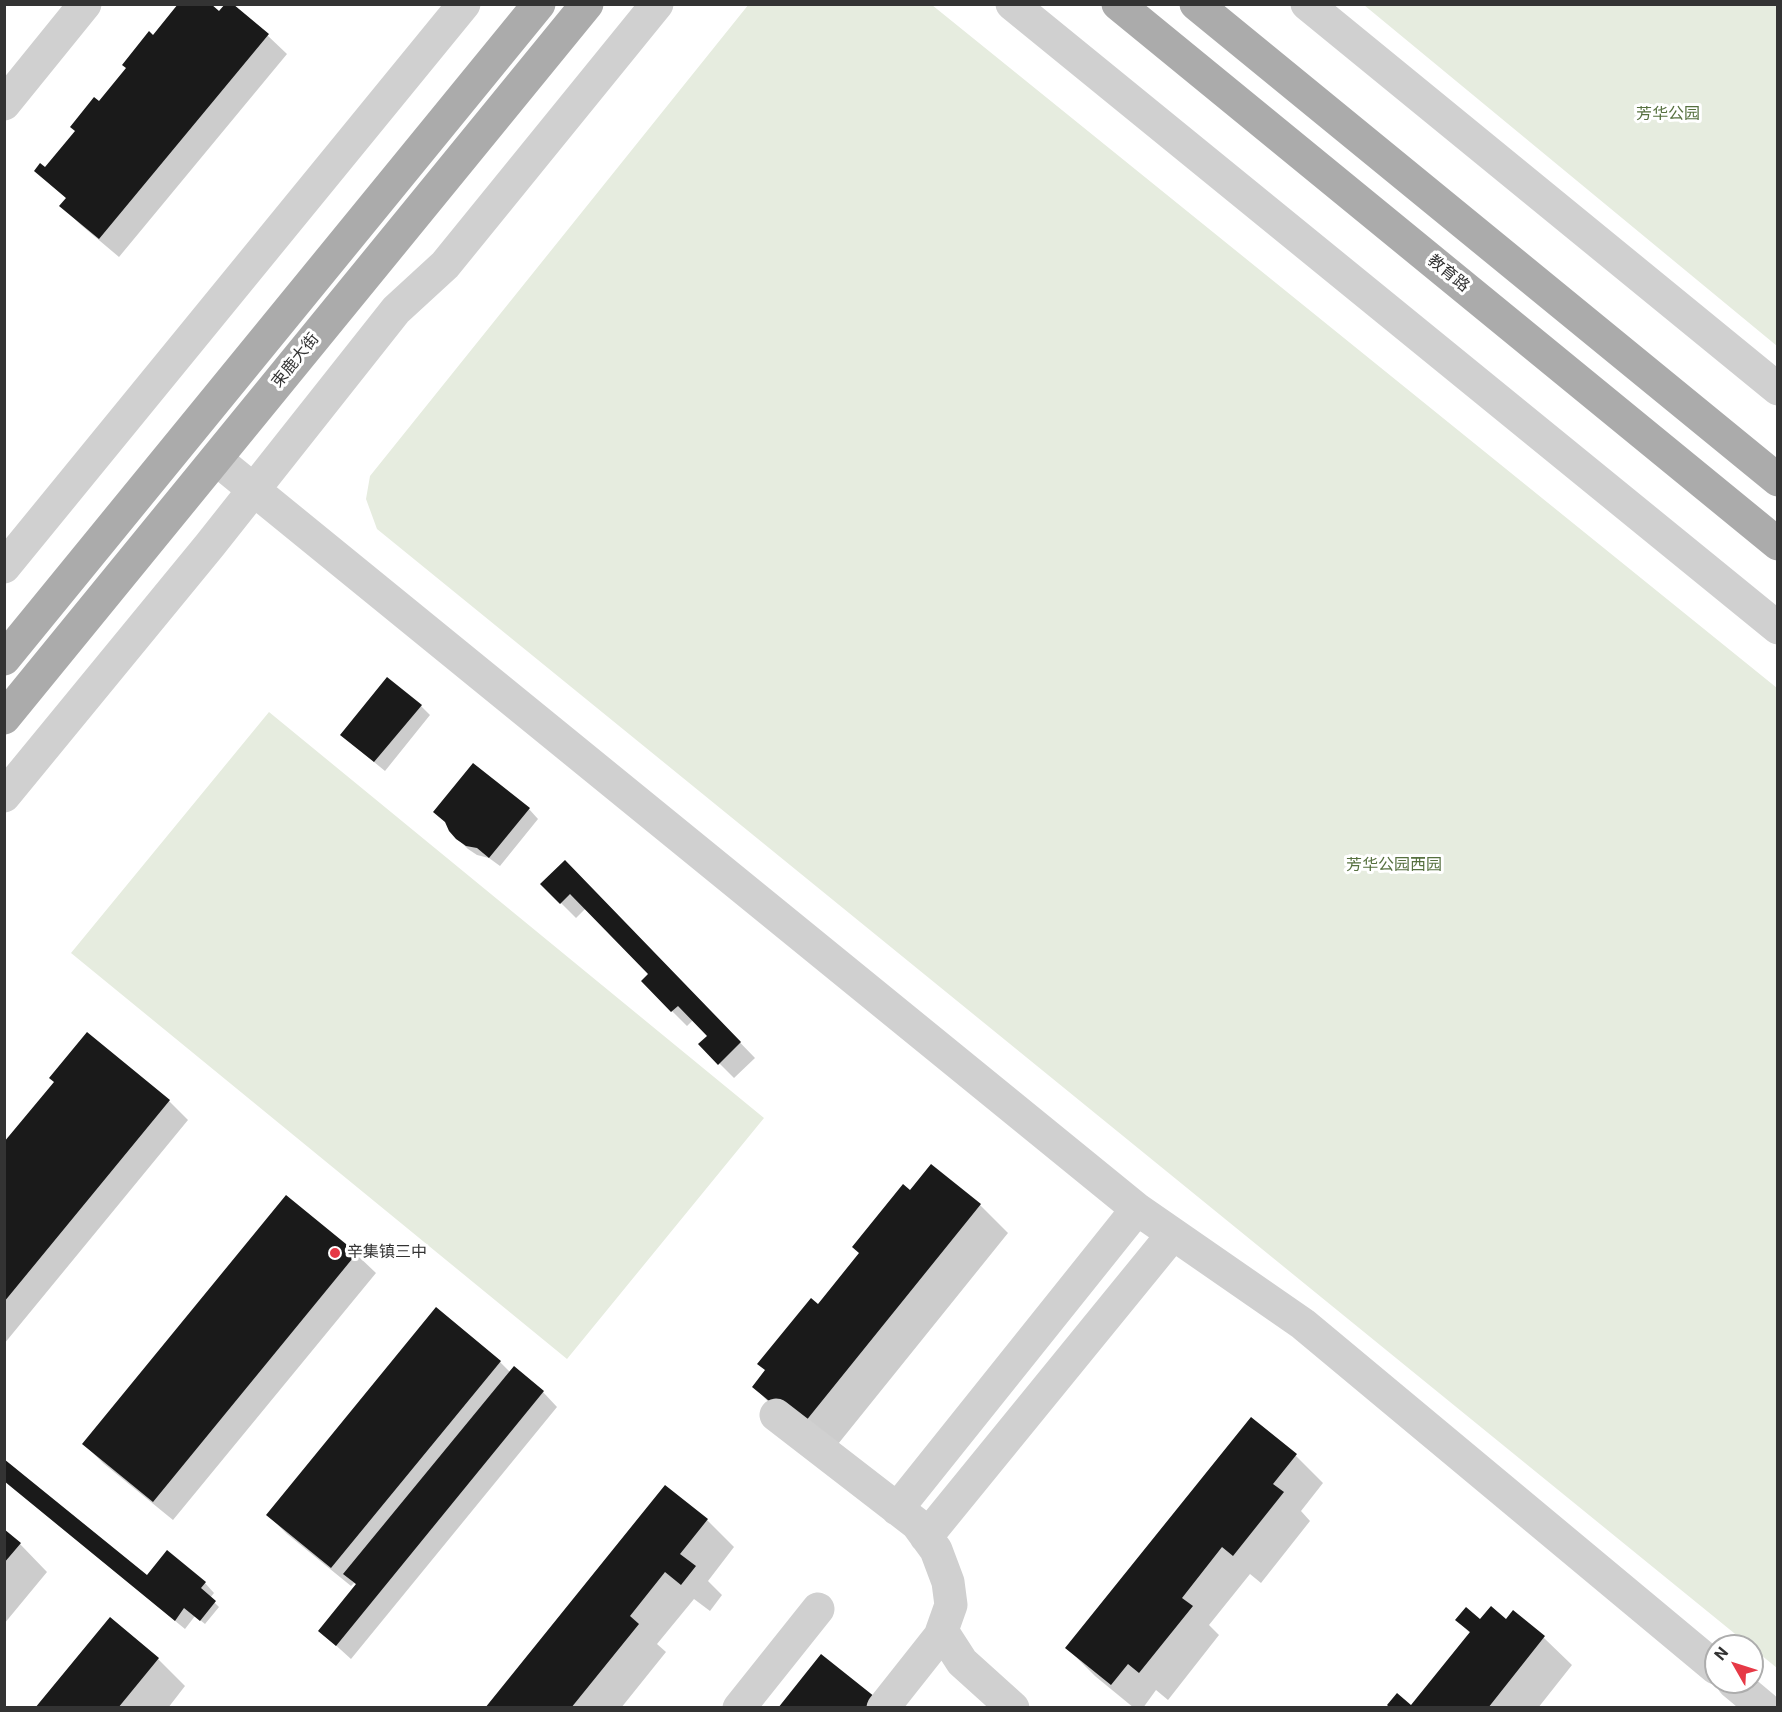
<!DOCTYPE html>
<html>
<head>
<meta charset="utf-8">
<style>
  body { margin:0 }
  #map { position:relative; width:1782px; height:1712px; overflow:hidden; background:#fff; font-family:Roboto,sans-serif }
  canvas { display:block }
  .frame { position:absolute; inset:0; border:6px solid #333; pointer-events:none }
  .north { position:absolute; left:1704px; top:1634px; width:60px; height:60px; box-sizing:border-box; background:#fff; border:2px solid #adadad; border-radius:50%; rotate:309deg; font-size:16px; font-weight:700; line-height:24px; text-align:center; color:#333 }
  .north::after { content:''; display:block; margin:auto; width:21px; height:27px; background:#e63946; clip-path:polygon(50% 0,100% 100%,50% 72%,0 100%) }
</style>
</head>
<body>
<div id="map">
<canvas width="1782" height="1712"></canvas>
<div class="frame"></div>
<div class="north">N</div>
</div>
<script>
const ctx = document.querySelector('canvas').getContext('2d');
ctx.lineJoin = 'round';
function fill(path, color) { ctx.fillStyle = color; ctx.fill(path, 'evenodd'); }
function strokePath(path, color, width, dash) { ctx.strokeStyle = color; ctx.lineWidth = width; ctx.lineCap = dash ? 'butt' : 'round'; ctx.setLineDash(dash || []); ctx.stroke(path); }
function drawText(font, color, halo, rows, align = 'center') {
  ctx.font = font + ' Roboto,"Noto Sans SC",sans-serif'; ctx.lineWidth = 6; ctx.setLineDash([]); ctx.textBaseline = 'middle'; ctx.strokeStyle = halo; ctx.fillStyle = color; for (const [text, x, y, turn = 0] of rows) {
    ctx.save(); ctx.translate(x, y); ctx.rotate((+turn || 0) * Math.PI / 180); ctx.textAlign = isNaN(turn) ? turn : align; if (halo) ctx.strokeText(text, 0, 0); ctx.fillText(text, 0, 0); ctx.restore();
  }
}
fill(new Path2D(`
  M749 4 932 5 1777 688V1668L377 529 366 499 370 476Z
  M1364 5H1777V346Z
  M269 712 764 1118 567 1359 71 953Z`), '#e6ecdf');
fill(new Path2D(`
  M220 14 267 35 287 54 119 257 81 225 61 206 67 199 36 171 45 169 153 37Z
  M421 706 430 715 385 771 352 744Z
  M529 809 538 819 500 866 489 858 477 855 468 849 457 838 448 824 435 812Z
  M579 876 755 1058 734 1078 700 1044 710 1036 693 1020 687 1026 672 1011 643 981 650 974 586 908 576 918 542 884Z
  M169 1101 188 1120 4 1344V1145Z
  M931 1166 980 1205 1008 1233 830 1454 781 1415 754 1387Z
  M286 1197 356 1254 376 1273 173 1520 103 1463 84 1444Z
  M500 1362 510 1372 543 1392 557 1407 351 1659 320 1631 357 1585 354 1583 351 1586 287 1534 268 1515Z
  M1251 1420 1296 1456 1323 1483 1301 1511 1310 1521 1261 1583 1250 1574 1209 1625 1219 1635 1168 1700 1156 1690 1143 1708H1134L1095 1676 1067 1648Z
  M4 1481 147 1577 205 1583 214 1593 210 1598 219 1607 205 1624 195 1616 185 1629Z
  M707 1520 734 1547 708 1581 722 1595 710 1611 694 1599 657 1644 666 1652 621 1708H487Z
  M4 1531 20 1544 47 1572 4 1624Z
  M1513 1612 1544 1638 1572 1665 1538 1708H1392L1412 1707 1471 1634 1457 1620 1507 1621Z
  M158 1659 185 1686 168 1708H37Z`), '#0003');
fill(new Path2D(`
  M178 4H211L219 11 225 4H233L269 34 99 239 59 206 66 198 34 171 40 163 45 167 75 131 70 127 94 97 99 101 126 68 122 65 149 31 153 35Z
  M387 677 422 705 374 762 340 735Z
  M473 763 530 808 489 858 477 848 466 846 456 839 449 831 445 822 433 812Z
  M565 860 741 1042 718 1065 698 1044 707 1036 678 1006 671 1012 641 981 648 974 570 894 560 904 540 884Z
  M87 1032 170 1100 4 1302V1142L54 1082 49 1078Z
  M931 1164 981 1204 801 1427 752 1387 765 1370 757 1364 811 1298 818 1304 859 1253 852 1247 903 1184 910 1190Z
  M286 1195 357 1253 153 1502 82 1444Z
  M436 1307 501 1361 331 1568 266 1515Z
  M514 1366 544 1391 336 1646 318 1631 356 1584 343 1574Z
  M1251 1417 1297 1454 1273 1484 1284 1492 1233 1556 1222 1547 1182 1598 1193 1606 1139 1673 1128 1664 1111 1685 1065 1648Z
  M4 1459 147 1575 167 1550 206 1582 201 1588 216 1601 200 1621 184 1608 175 1621 4 1481Z
  M665 1485 708 1519 680 1554 696 1566 681 1585 665 1572 630 1616 639 1624 571 1708H485Z
  M4 1529 21 1543 4 1563Z
  M1491 1606 1506 1619 1513 1610 1545 1636 1488 1708H1390L1387 1705 1397 1693 1411 1705 1470 1632 1455 1620 1466 1607 1480 1619Z
  M110 1617 159 1658 118 1708H35Z
  M821 1654 875 1697 866 1708H778Z`), '#1a1a1a');
strokePath(new Path2D(`
  M1012 4 1778 628
  M1307 4 1778 389
  M4 104 85 4
  M216 459 1137 1209 1303 1324 1716 1668
  M4 567 464 4
  M4 796 210 545 396 310 445 265 657 4
  M776 1415 917 1524 936 1550 948 1582 951 1605 940 1636 883 1708
  M897 1509 1137 1209
  M926 1537 1173 1234
  M942 1631 962 1662 1013 1708
  M1733 1682 1764 1708
  M739 1708 818 1609`), '#d0d0d0', 33);
strokePath(new Path2D(`
  M1118 4 1778 544
  M1196 4 1778 480
  M4 659 539 4
  M4 718 587 4`), '#ababab', 33);
for (const [x, y, r, color] of [
  [335,1253,6,"#e63946"]
]) { const dot = new Path2D(); dot.arc(x, y, r, 0, 2 * Math.PI); ctx.fillStyle = color; ctx.fill(dot); strokePath(dot, '#fff', 2); }
drawText('16px', '#56703f', '#fff', [
  ["芳华公园",1668,115],
  ["芳华公园西园",1394,866]
]);
drawText('16px', '#333', '#fff', [
  ["教育路",1448,274,39],
  ["束鹿大街",296,361,-51]
]);
drawText('16px', '#333', '#fff', [
  ["辛集镇三中",347,1253]
], 'left');
</script>
</body>
</html>
